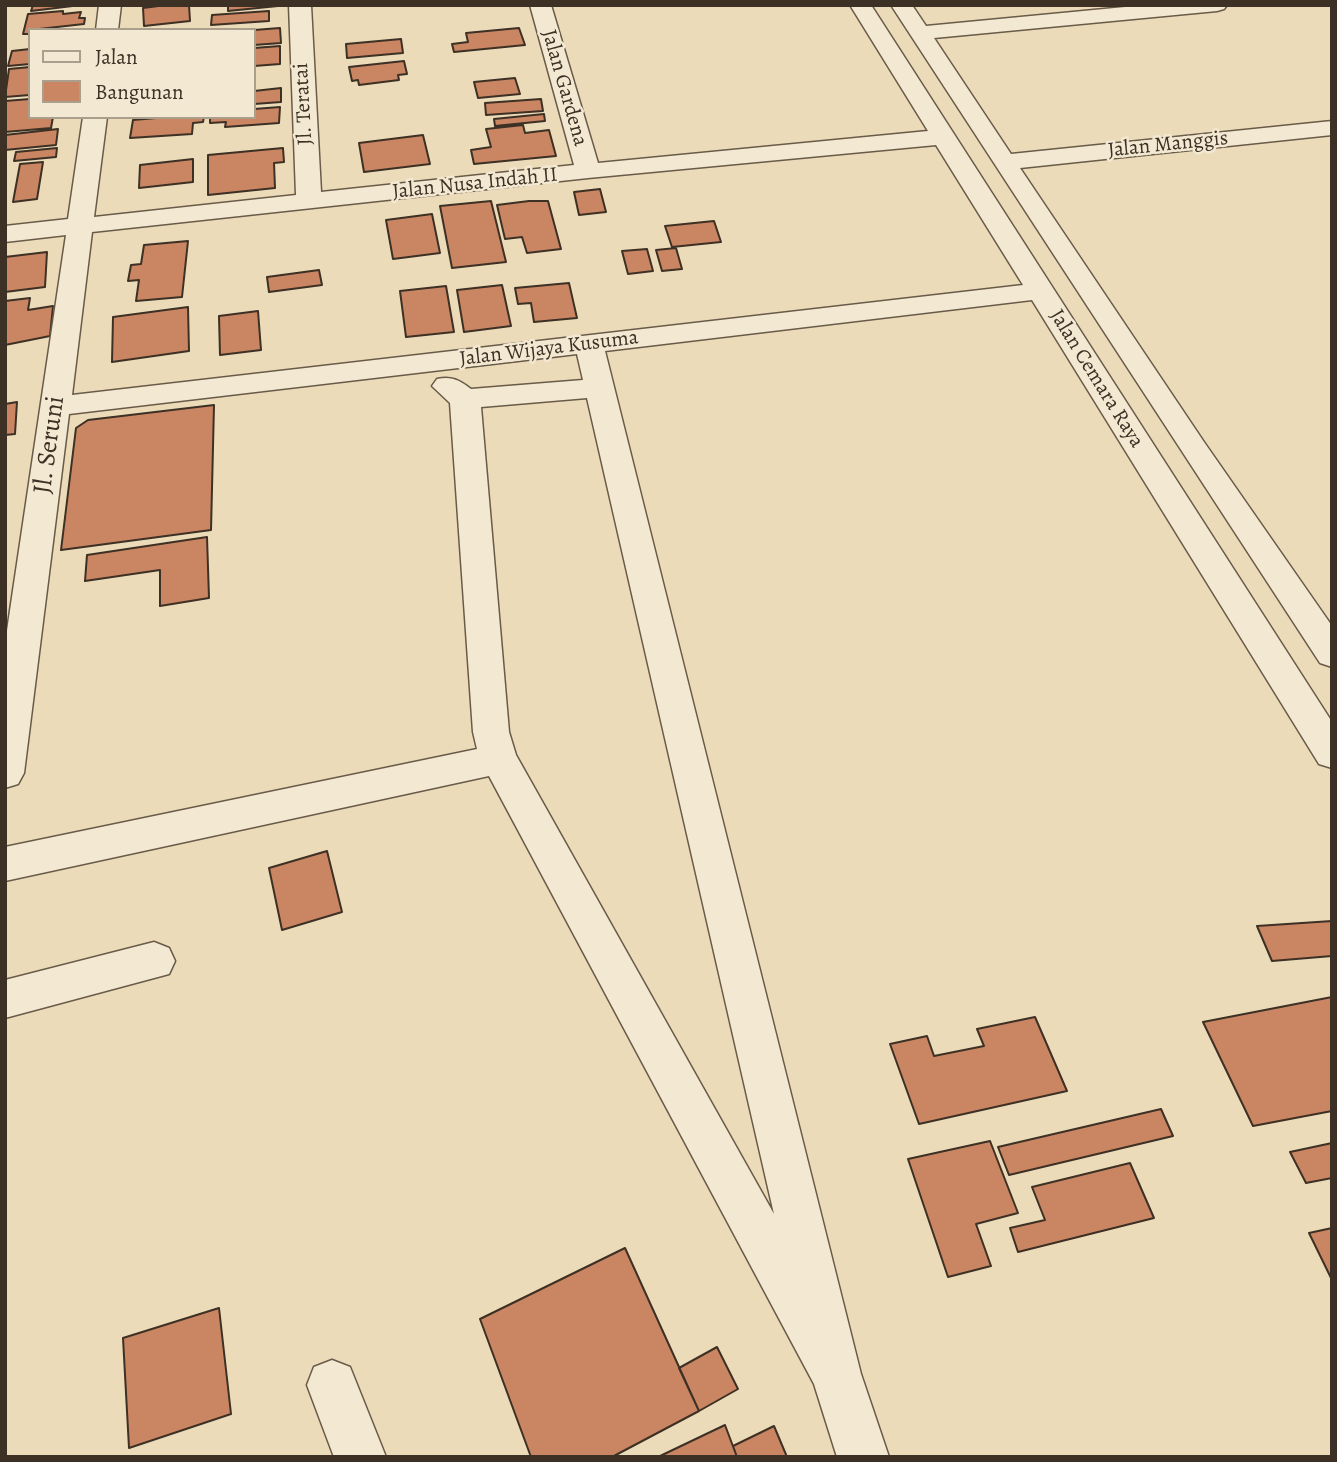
<!DOCTYPE html>
<html>
<head>
<meta charset="utf-8">
<style>
  body { margin:0 }
  #map { position:relative; width:1337px; height:1462px; overflow:hidden; background:#ecdbb9; font-family:Alegreya,serif }
  canvas { display:block }
  .frame { position:absolute; inset:0; border:7px solid #3d3024; pointer-events:none }
  .legend { position:absolute; left:28px; top:28px; width:228px; height:91px; box-sizing:border-box; background:#f3e8d2; border:2px solid #aa9e8c; margin:0; padding:9px 12px; list-style:none; font-size:21px; color:#3d3024 }
  .legend li { display:flex; align-items:center; gap:14px; height:35px }
  .legend b { width:35px; border:2px solid #aa9e8c }
</style>
</head>
<body>
<div id="map">
<canvas width="1337" height="1462"></canvas>
<div class="frame"></div>
<ul class="legend">
<li><b style="height:9px;background:#f3e8d2"></b>Jalan</li>
<li><b style="height:19px;background:#ca8663"></b>Bangunan</li>
</ul>
</div>
<script>
const ctx = document.querySelector('canvas').getContext('2d');
ctx.lineJoin = 'round';
function fill(path, color) { ctx.fillStyle = color; ctx.fill(path, 'evenodd'); }
function strokePath(path, color, width, dash) { ctx.strokeStyle = color; ctx.lineWidth = width; ctx.lineCap = dash ? 'butt' : 'round'; ctx.setLineDash(dash || []); ctx.stroke(path); }
function drawText(font, color, halo, rows, align = 'center') {
  ctx.font = font + ' Alegreya,serif'; ctx.lineWidth = 5; ctx.setLineDash([]); ctx.textBaseline = 'middle'; ctx.strokeStyle = halo; ctx.fillStyle = color; for (const [text, x, y, turn = 0] of rows) {
    ctx.save(); ctx.translate(x, y); ctx.rotate((+turn || 0) * Math.PI / 180); ctx.textAlign = isNaN(turn) ? turn : align; if (halo) ctx.strokeText(text, 0, 0); ctx.fillText(text, 0, 0); ctx.restore();
  }
}
const building = new Path2D(`
  M33 5H81L31 11Z
  M166 5H189L190 21 144 26 143 8Z
  M228 5H278V6L228 11Z
  M63 11V14L81 12 79 18H85L84 24 30 30V34H23L28 14Z
  M269 11V21L211 25 212 15Z
  M280 28 281 43 254 45V30Z
  M519 28 525 45 454 52 452 44 468 42 466 33Z
  M401 39 403 53 347 58 346 44Z
  M280 46V64L254 66V48Z
  M30 49V64L8 66 12 51Z
  M404 61 407 74 398 75 399 80 359 85 358 80 352 81 349 67Z
  M30 67V95L5 97 9 69Z
  M515 78 520 94 478 98 474 82Z
  M281 88V102L254 104V91Z
  M30 99V117H53L51 128 5 132V101Z
  M541 99 543 111 486 115 485 103Z
  M280 107 279 123 225 127 226 122 210 123V117H254V109Z
  M544 114 545 121 495 126 494 119Z
  M168 117H204L203 122 193 123 192 134 130 138 133 120Z
  M523 125 525 133 549 130 556 156 474 164 471 150 491 147 486 129Z
  M58 129 56 145 5 150V135Z
  M423 135 430 164 364 172 359 143Z
  M57 148 56 157 14 161 16 152Z
  M283 148 284 162 274 163 275 188 208 195V155Z
  M193 159V182L139 188 140 165Z
  M43 162 37 199 13 202 20 164Z
  M600 189 606 212 579 215 574 192Z
  M491 201 506 262 452 268 440 206Z
  M529 201H548L561 249 527 253 522 237 505 239 497 205Z
  M432 214 440 253 393 259 386 220Z
  M714 221 721 242 672 247 665 226Z
  M188 241 182 297 136 301 139 280 128 281 131 265 141 264 144 245Z
  M676 248 682 269 662 271 656 250Z
  M647 249 653 271 628 274 622 251Z
  M47 252 45 287 5 292V257Z
  M319 270 322 285 269 292 267 277Z
  M569 283 577 318 534 322 531 303 518 304 515 288Z
  M502 285 511 326 464 332 457 290Z
  M446 286 454 332 406 337 400 291Z
  M30 298 28 310 53 306 50 336 5 345V301Z
  M188 307 189 351 112 362 113 317Z
  M258 311 261 350 220 355 219 316Z
  M17 402 15 434 5 435V404Z
  M214 405 211 530 61 550 76 428 88 420Z
  M207 537 209 598 160 606V570L85 581 87 555Z
  M327 851 342 912 282 930 269 868Z
  M1332 921V956L1272 961 1257 926Z
  M1332 997V1111L1253 1126 1203 1022Z
  M1035 1017 1067 1091 919 1124 890 1044 927 1036 934 1056 984 1046 977 1029Z
  M1161 1109 1173 1136 1009 1175 998 1147Z
  M990 1141 1018 1213 976 1224 991 1266 948 1277 908 1159Z
  M1332 1143V1178L1306 1183 1290 1152Z
  M1130 1163 1154 1218 1018 1252 1010 1228 1045 1220 1032 1187Z
  M1332 1228V1280L1309 1233Z
  M625 1248 699 1411 612 1457H531L480 1319Z
  M219 1308 231 1414 129 1448 123 1338Z
  M717 1347 738 1389 699 1411 679 1368Z
  M725 1425 737 1457H658Z
  M774 1426 787 1457H737L733 1446Z`);
fill(building, '#ca8663');
strokePath(building, '#3d3024', 2);
const minor = new Path2D(`
  M99 5H121L118 30H96Z
  M289 5H311L321 192 574 165 530 5H551L598 163 928 131 850 5H871L1332 722V768L1319 764 1032 300 605 351 861 1374 889 1457H837L814 1384 489 776 5 881V847L477 749 473 732 450 403 432 386 437 379C452 376 459 380 471 389L583 380 577 354 69 414 24 773 18 784 5 788V644L66 235 5 242V226L68 219 83 117H107L94 217 296 195ZM936 145 1023 285 72 395 92 232 588 178ZM587 398 774 1214 516 755 509 732 481 407Z
  M891 5H912L926 26 1146 5H1227L1224 9 1217 11 934 38 1011 154 1332 121V135L1020 168 1204 442 1332 626V667L1320 663Z
  M154 942 169 948 175 961 169 974 5 1018V980Z
  M332 1360 350 1367 386 1457H334L307 1385 314 1367Z`);
strokePath(minor, '#695b49', 3);
fill(minor, '#f3e8d2');
drawText('21px', '#3d3024', '#f3e8d2', [
  ["Jalan Gardena",564,88,74],
  ["Jl. Teratai",304,104,-93],
  ["Jalan Manggis",1168,145,-6],
  ["Jalan Nusa Indah II",475,184,-6],
  ["Jalan Wijaya Kusuma",549,349,-7],
  ["Jalan Cemara Raya",1096,379,58]
]);
drawText('26px', '#3d3024', '#f3e8d2', [
  ["Jl. Seruni",50,445,-82]
]);
</script>
</body>
</html>
